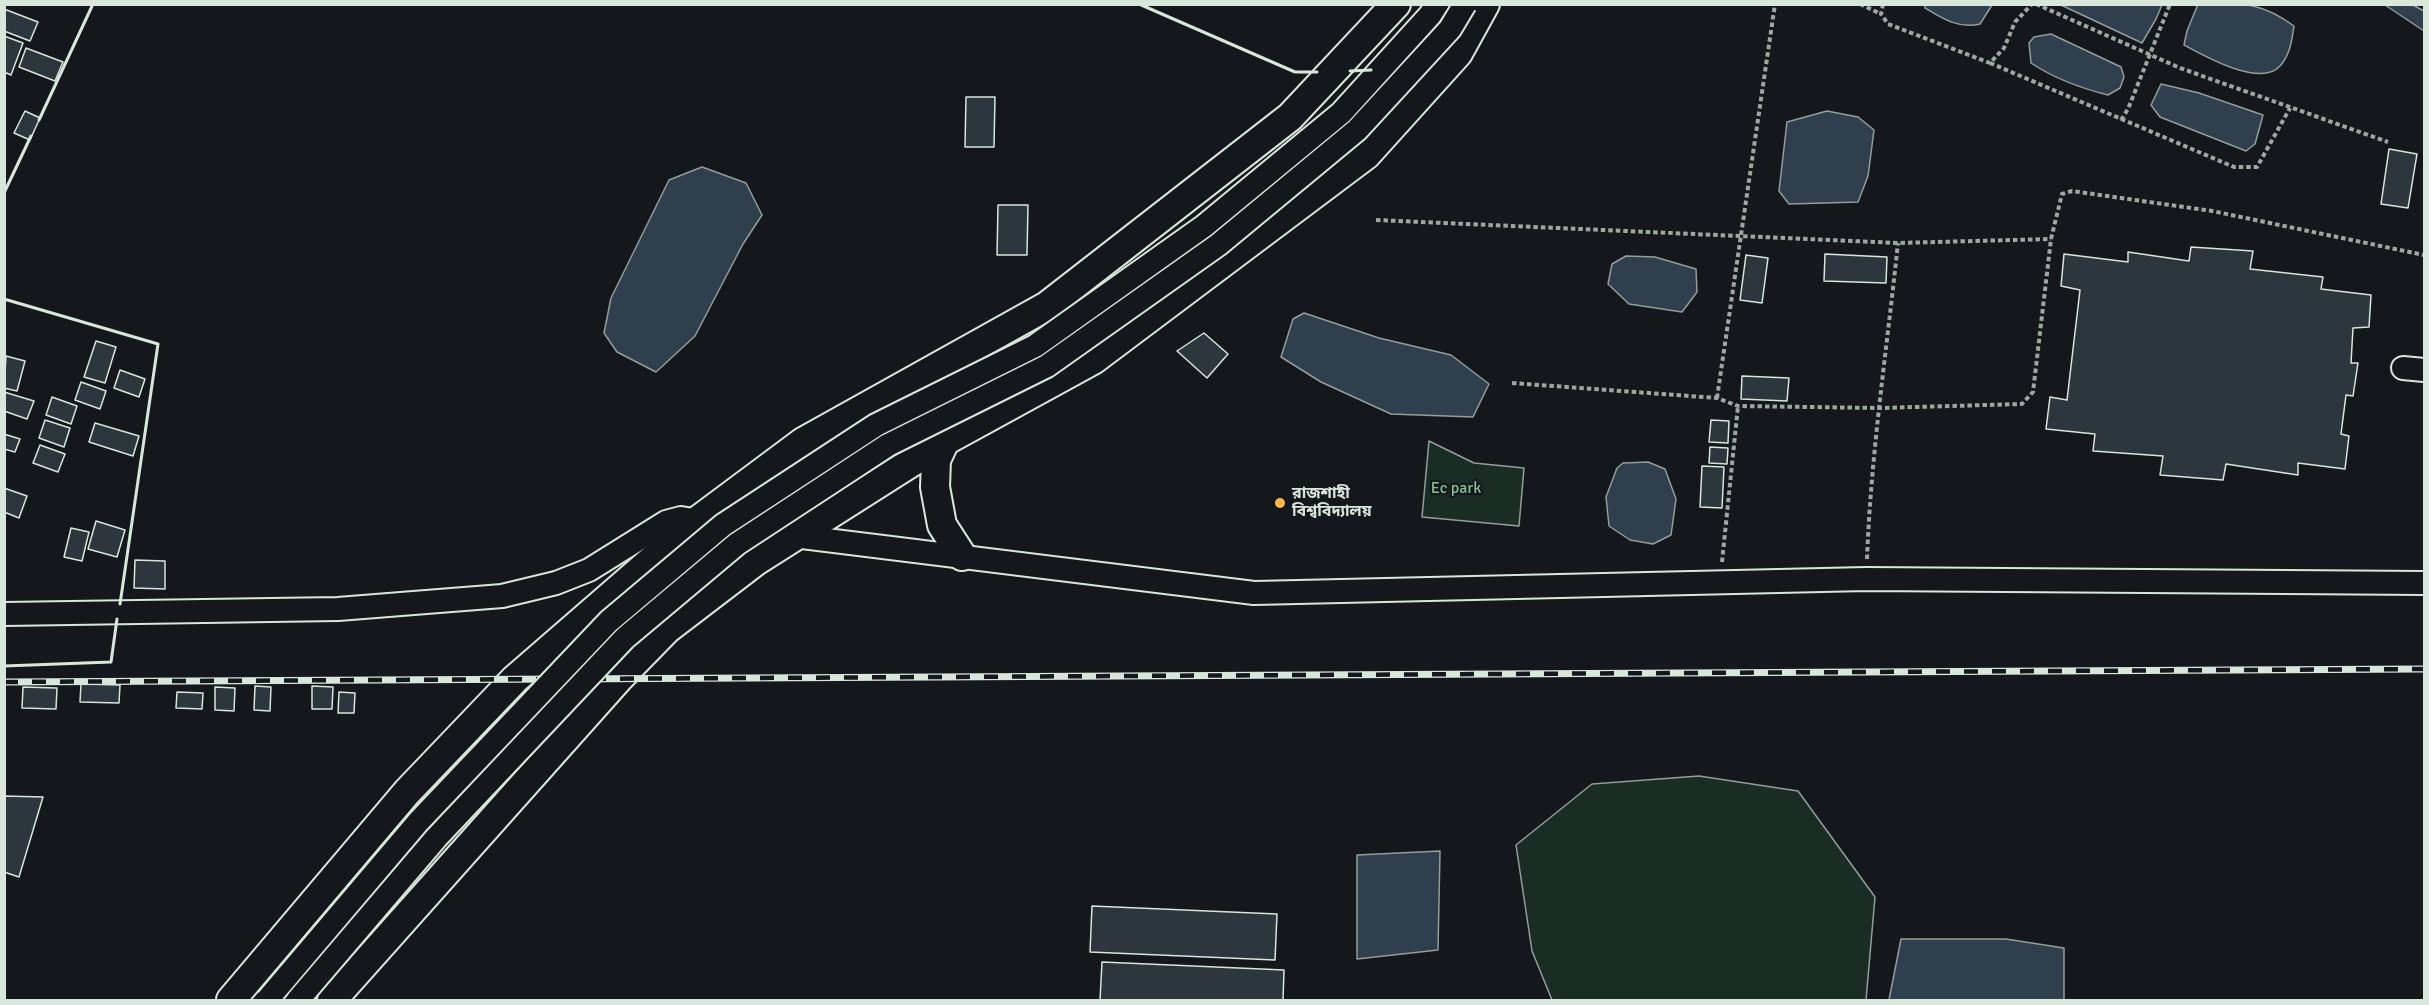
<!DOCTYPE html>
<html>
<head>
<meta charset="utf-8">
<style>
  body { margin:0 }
  #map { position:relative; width:2429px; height:1005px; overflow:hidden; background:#14181c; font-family:Signika,sans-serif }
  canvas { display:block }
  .frame { position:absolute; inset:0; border:6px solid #d8e6dc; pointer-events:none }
</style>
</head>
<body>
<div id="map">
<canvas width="2429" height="1005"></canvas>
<div class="frame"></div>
</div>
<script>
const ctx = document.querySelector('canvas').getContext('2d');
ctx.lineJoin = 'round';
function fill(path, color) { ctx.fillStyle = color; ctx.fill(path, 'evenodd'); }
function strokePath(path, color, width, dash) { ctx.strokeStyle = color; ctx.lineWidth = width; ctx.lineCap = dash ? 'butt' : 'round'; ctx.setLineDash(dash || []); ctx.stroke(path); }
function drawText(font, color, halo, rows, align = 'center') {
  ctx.font = font + ' Signika,"Noto Sans Bengali",sans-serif'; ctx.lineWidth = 4.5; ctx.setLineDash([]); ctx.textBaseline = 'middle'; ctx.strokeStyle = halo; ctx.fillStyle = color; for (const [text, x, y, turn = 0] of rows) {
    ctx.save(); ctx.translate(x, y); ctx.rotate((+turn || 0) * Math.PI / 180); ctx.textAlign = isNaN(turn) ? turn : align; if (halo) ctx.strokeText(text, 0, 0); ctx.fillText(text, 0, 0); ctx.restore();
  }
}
const green = new Path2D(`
  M1429 441 1474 463 1524 468 1519 526 1422 517Z
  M1699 776 1798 791 1875 897 1866 1000H1552L1532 951 1516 845 1592 784Z`);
fill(green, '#1a2d24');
strokePath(green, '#939e99', 1.5);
const water = new Path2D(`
  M2198 4C2241 4 2258 0 2294 26 2292 40 2290 55 2280 66 2261 88 2204 56 2184 45L2187 31Z
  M1925 5V4L1992 5 1980 24C1959 29 1943 19 1925 8Z
  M2061 5H2162L2156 19 2142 43Z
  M2385 5H2413L2424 11V31Z
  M2051 34 2121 67 2124 77 2120 88 2108 95C2080 88 2055 79 2031 63L2029 43 2034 37Z
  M2161 84 2199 93 2263 115 2255 144 2246 151 2160 117 2151 105Z
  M1827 111 1858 117 1874 130 1868 176 1858 202 1789 204 1779 191 1787 122Z
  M702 167 746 183 762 215 743 244 695 336 656 372 617 352 604 333 611 298 669 180Z
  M1626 256 1655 257 1696 269 1697 292 1682 312 1629 304 1608 284 1612 264Z
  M1304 313 1379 338 1451 355 1489 384 1473 417 1391 414 1321 382 1281 357 1293 319Z
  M1648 462 1665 469 1676 499 1671 535 1653 544 1630 540 1609 526 1606 497 1617 468 1623 463Z
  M1440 851 1438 950 1357 959V855Z
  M1901 939H2006L2064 948V1000H1889Z`);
fill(water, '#2f3f4d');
strokePath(water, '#939e99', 1.5);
const building = new Path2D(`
  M4 9 38 22 30 41 4 31Z
  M4 36 23 43 11 75 4 72Z
  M26 48 63 62 55 81 19 67Z
  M966 97H995L994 147H965Z
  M25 111 40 118 30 140 14 133Z
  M2389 149 2417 154 2408 208 2381 204Z
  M998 205H1028L1027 255H997Z
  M2191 247 2253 251 2250 269 2323 277 2321 289 2371 295 2369 327 2353 328 2351 363H2358L2353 396 2346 395 2341 434 2349 436 2345 469 2298 463V475L2226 464 2223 480 2160 475 2163 456 2093 451 2095 434 2046 429 2050 397 2067 400 2080 290 2061 286 2064 254 2128 262V252L2189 261Z
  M1825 254 1887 257 1886 283 1824 281Z
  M1746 255 1768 258 1762 303 1740 300Z
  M1204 333 1228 354 1207 378 1177 351Z
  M96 341 116 347 105 383 84 377Z
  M6 356 25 361 17 391 4 388Z
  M120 370 145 379 139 397 114 388Z
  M1742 376 1789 378 1787 401 1741 399Z
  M81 382 106 391 100 409 75 400Z
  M4 392 34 401 27 419 4 411Z
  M52 397 77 406 71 424 46 415Z
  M45 420 70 428 64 447 39 438Z
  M1711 420 1729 421 1728 443 1709 442Z
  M95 423 139 436 133 456 89 442Z
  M4 434 20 439 15 452 4 449Z
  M40 445 65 454 58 472 33 463Z
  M1710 447 1728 448 1727 464 1709 463Z
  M1702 466 1724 467 1722 508 1700 507Z
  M4 488 27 496 19 518 4 512Z
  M96 521 125 530 117 557 88 549Z
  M71 528 89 532 82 561 64 557Z
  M135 560 165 561V589L134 588Z
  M81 684 120 685 119 703 80 702Z
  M255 686 271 687 270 711 254 710Z
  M312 686 333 687 332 709H312Z
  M23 687 57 688 56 709 22 708Z
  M215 687 235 688 234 711 215 710Z
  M177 692 203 693 202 709 176 708Z
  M339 692 355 693 354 713H338Z
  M4 796 43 797 19 877 4 872Z
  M1092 906 1277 914 1275 960 1090 952Z
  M1102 962 1284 970 1283 1000H1100Z`);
fill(building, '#2c363c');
strokePath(building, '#d8e6dc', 1.5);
const minor = new Path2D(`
  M2403 368 2424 370
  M4 614 338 609 502 596 556 583 589 570 666 522 681 518 794 536 1254 593 1866 579 2424 583`);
const major = new Path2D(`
  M945 441 936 460 935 487 942 525 962 556
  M231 1000 407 792 515 679 697 521 803 442 1047 306 1290 117 1396 4
  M332 1000 619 678 667 629 756 561 945 441 1093 360 1366 155 1458 53 1485 4`);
strokePath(minor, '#d8e6dc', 26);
strokePath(major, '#d8e6dc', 32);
strokePath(new Path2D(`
  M1860 4 1881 14
  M1883 4 1881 14 1888 24 1990 63 2004 48 2015 22 2032 4
  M2036 4 2180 68 2388 142
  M1990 63 2234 167H2257L2290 108
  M2121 120 2128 109 2170 4
  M1376 220 1898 243 2051 239
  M1512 383 1717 398 1738 406 1881 408 2022 404 2033 392 2051 239 2062 194 2072 191 2212 211 2424 255
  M1717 398 1775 4
  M1867 559C1871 453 1887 348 1898 243
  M1722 562 1738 406`), '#9da8a2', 4, [4.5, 3]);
strokePath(minor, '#14181c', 22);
strokePath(major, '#14181c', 28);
const rail = new Path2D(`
  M4 682 2424 669`);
strokePath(rail, '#d8e6dc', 7);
strokePath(rail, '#14181c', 4.5, [14]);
const minorBridge = new Path2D(`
  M267 1000 419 821 609 621 723 525 876 425 1035 346 1204 226 1341 113 1430 15 1437 4
  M298 1000 437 837 625 638 737 544 888 445 1047 366 1218 245 1357 130 1450 29 1465 4`);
strokePath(minorBridge, '#d8e6dc', 26, []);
strokePath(minorBridge, '#14181c', 22);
strokePath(new Path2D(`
  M1139 4 1295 72H1317
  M1350 71 1371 70
  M39 120 93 4
  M4 193 31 136
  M4 299 158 344 120 604
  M4 666 111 662 117 619`), '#d8e6dc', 3);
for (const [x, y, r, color] of [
  [1280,503,6,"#ffb74d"]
]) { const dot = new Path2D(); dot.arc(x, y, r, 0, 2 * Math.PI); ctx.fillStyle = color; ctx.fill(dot); strokePath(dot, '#14181c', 2); }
drawText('16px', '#8ac095', '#14181c', [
  ["Ec park",1456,489]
]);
drawText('bold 16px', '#d8e6dc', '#14181c', [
  ["রাজশাহী",1292,494],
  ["বিশ্ববিদ্যালয়",1292,512]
], 'left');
</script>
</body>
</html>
